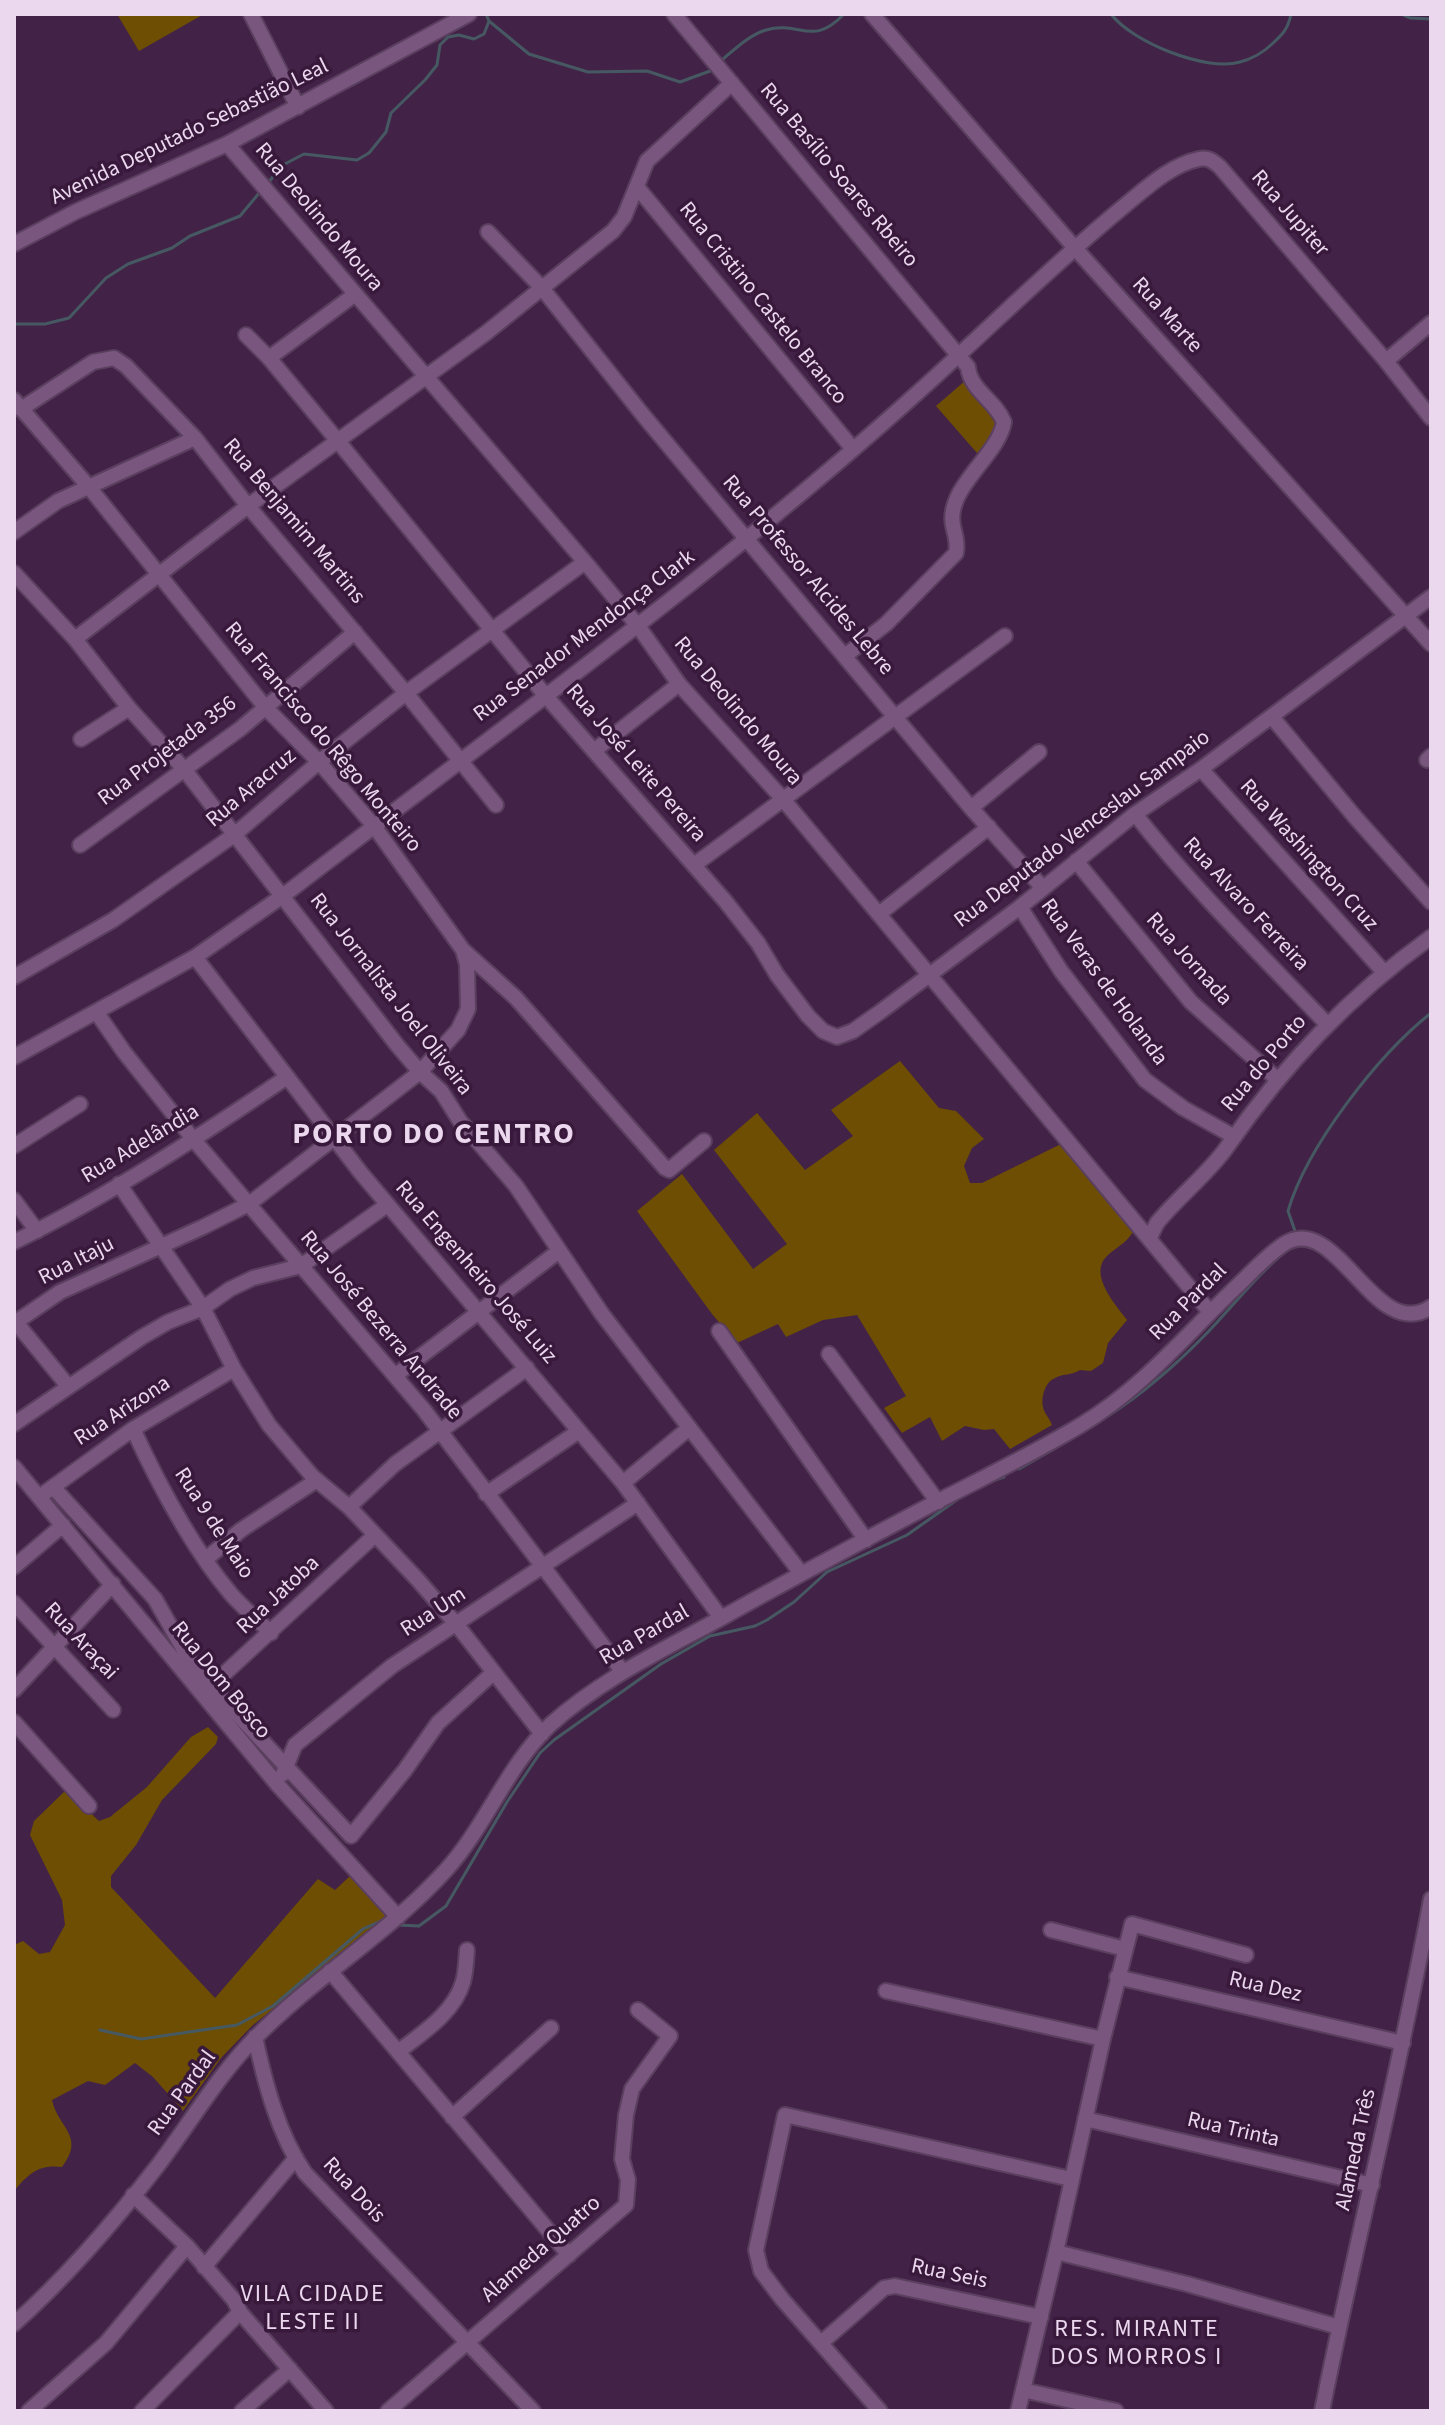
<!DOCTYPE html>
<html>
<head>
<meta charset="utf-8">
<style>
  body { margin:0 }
  #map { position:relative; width:1445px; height:2425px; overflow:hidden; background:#422347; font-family:"Source Sans 3",sans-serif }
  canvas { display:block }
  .frame { position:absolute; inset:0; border:16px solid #ebd7ee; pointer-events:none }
</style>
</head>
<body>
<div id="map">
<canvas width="1445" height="2425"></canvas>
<div class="frame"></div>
</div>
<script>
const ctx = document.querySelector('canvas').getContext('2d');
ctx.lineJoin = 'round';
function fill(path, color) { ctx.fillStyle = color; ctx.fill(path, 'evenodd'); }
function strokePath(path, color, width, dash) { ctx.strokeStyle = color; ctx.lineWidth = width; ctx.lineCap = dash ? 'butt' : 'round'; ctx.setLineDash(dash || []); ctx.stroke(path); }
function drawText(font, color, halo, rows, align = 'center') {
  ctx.font = font + ' "Source Sans 3",sans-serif'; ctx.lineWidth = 7; ctx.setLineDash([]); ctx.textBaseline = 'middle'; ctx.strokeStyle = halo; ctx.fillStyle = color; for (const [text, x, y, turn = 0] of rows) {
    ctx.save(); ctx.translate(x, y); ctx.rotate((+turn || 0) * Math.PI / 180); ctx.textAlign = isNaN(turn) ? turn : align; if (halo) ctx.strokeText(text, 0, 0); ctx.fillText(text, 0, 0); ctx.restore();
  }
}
fill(new Path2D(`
  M117 14H204L139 51Z
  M966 380 1007 427 977 453 936 406Z
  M900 1061 939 1108 956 1111 984 1139 972 1148 964 1166 970 1183H982L1061 1144 1135 1229C1126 1244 1119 1245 1107 1256 1088 1274 1115 1304 1127 1320L1108 1343 1103 1363 1091 1371 1080 1370C1071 1376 1064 1373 1055 1378 1045 1382 1041 1397 1043 1407 1044 1413 1050 1419 1052 1425L1010 1449 994 1429 984 1430 965 1426 942 1441 930 1417 902 1433 884 1408 906 1396 857 1315 823 1320 786 1337 778 1324 737 1343 712 1314 637 1211 682 1174 753 1269 787 1244 714 1150 757 1113 805 1170 853 1136 831 1110Z
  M208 1727 218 1737 216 1744 162 1800 136 1845 111 1876V1887L215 1998 318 1879 335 1890 350 1876 387 1915 252 2026 221 2058 183 2111 153 2077 135 2063 105 2085 88 2081 52 2100C58 2128 86 2136 62 2167 39 2164 29 2173 14 2191V1945L23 1941 39 1954 50 1952 65 1925 62 1900 30 1835 34 1821 66 1790 99 1821 110 1817 147 1787 191 1737Z`), '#6d4e02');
strokePath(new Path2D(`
  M486 14 489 21 529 54 588 72 647 71 680 82 710 71
  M1111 14C1132 42 1206 72 1240 62 1251 59 1264 52 1272 44 1283 34 1288 29 1291 14
  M1401 14 1410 18 1431 19
  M723 59C735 49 751 34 766 30 800 20 812 48 844 14
  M269 182 281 166 304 154 357 160 369 153 386 132 391 113 425 80 437 65 440 45 448 37 459 35 474 39 484 34 489 21
  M14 324H45L69 318 106 278 128 264 172 248 190 236 240 216 260 192
  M1295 1231 1288 1211C1307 1146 1378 1055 1431 1013
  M1108 1416C1144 1393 1178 1363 1208 1332 1234 1305 1260 1271 1290 1248
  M1019 1469 1054 1449
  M989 1482 1004 1477
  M398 1925 419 1926 446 1906 507 1802 540 1753 554 1740 661 1664 710 1636 755 1626 767 1620 794 1602 827 1572 907 1535 958 1499
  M100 2030 141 2039 237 2025 273 2006 363 1929 383 1920`), '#465962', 3);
const minor = new Path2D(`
  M251 14 298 107
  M674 14 968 367C970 390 996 401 1004 422 1000 447 968 473 957 498 945 526 960 532 956 553L886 624 846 655
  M872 14 1074 247 1431 644
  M227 144 585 562 638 626 679 684 782 798 1210 1312
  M637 187 853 449
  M488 232 542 288 643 415 971 808 1042 887
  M14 244 75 212 227 144 469 14
  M246 335 269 358 337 440 545 695 726 902 758 943 777 975 808 1016 823 1031 837 1037 853 1031 880 1012 1020 907 1135 814 1201 769 1431 597
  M269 358 354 295
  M1386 361 1431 323
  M14 400 89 487 265 707 319 762 374 826 463 950 516 998 665 1168 669 1170 704 1141
  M21 409 93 362 114 358 126 366 195 438 248 506 406 693 496 805
  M14 532 58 501 195 438
  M14 573 75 639 129 708 184 769 397 1045 420 1072 441 1091 460 1121 516 1186 602 1314 801 1573
  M75 639 248 506 486 333 613 231 624 217 647 161 732 83
  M1272 717 1355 817 1431 902
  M81 739 129 708
  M595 750 679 684
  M1427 760 1431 756
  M1201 769 1383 971
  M971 808 1039 752
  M1135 814C1194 889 1261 955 1327 1024
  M80 845 240 729 355 632
  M1076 861 1191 1002 1277 1079
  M694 865 1005 636
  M1020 907 1061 971 1145 1080 1183 1108 1233 1136
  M879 914 989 827
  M195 957 361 1173 623 1483 721 1618
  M14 977 113 920 234 835 319 762 406 693 585 562
  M97 1013 124 1052 194 1140 424 1410 623 1672
  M14 1057 195 957 284 895C513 719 750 550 962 352 1015 303 1067 253 1123 207 1145 189 1170 165 1199 159 1208 157 1213 161 1220 167L1386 361 1431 418
  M14 1146 80 1104
  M119 1184 203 1308 234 1369 269 1425 313 1477 349 1507 418 1580 457 1625 542 1734
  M14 1200 37 1231
  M1150 1237 1157 1223C1178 1197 1209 1173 1227 1147 1285 1064 1349 996 1431 937
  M14 1242C110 1195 199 1137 287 1077
  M14 1320 68 1386
  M16 1322 60 1292 203 1227 249 1204 420 1072 458 1030 468 1009 467 964 463 950
  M719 1331 866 1540
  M829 1354 938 1502
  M396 1375 559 1251
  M14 1424 142 1337 168 1322 203 1308 230 1289 253 1278 301 1266 387 1205
  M133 1429C158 1483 192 1548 231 1594 243 1608 258 1620 271 1633
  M14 1467 277 1784 398 1917
  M623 1483 688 1429
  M53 1487 155 1599 189 1659 211 1686 351 1836 405 1770 438 1723 493 1673
  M46 1492 133 1429 234 1369
  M486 1494 579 1431
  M349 1507 395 1464 527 1368
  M206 1559 241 1530 317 1480
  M14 1567 63 1525
  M14 1603 113 1710
  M211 1686 375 1535
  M14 1690 113 1584
  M14 1722 89 1806
  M283 1774 295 1745 392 1666 638 1503
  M1051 1930 1125 1949
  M330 1971 569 2255
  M1117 1977 1403 2043
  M886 1991 1103 2039
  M255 2037C265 2083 278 2134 305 2173L533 2411
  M398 2052C422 2033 454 2013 463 1982 466 1972 466 1960 467 1950
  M452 2117 551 2028
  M1085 2119 1372 2185
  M133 2195 187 2246 234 2300 240 2312 142 2411
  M1056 2252 1187 2284 1339 2327
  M204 2267 296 2158
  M239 2311 326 2411
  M14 2324C68 2276 115 2221 159 2164 191 2122 218 2075 256 2037 315 1977 389 1933 446 1870 486 1826 507 1766 550 1725 601 1679 665 1649 725 1616 796 1576 868 1538 940 1500 987 1476 1036 1452 1081 1425 1141 1389 1185 1336 1235 1288 1251 1273 1266 1256 1284 1244 1337 1210 1375 1345 1431 1307
  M821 2343 884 2288 895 2286 1041 2317
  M1023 2390 1116 2411
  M29 2411 106 2343 187 2246
  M242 2411 290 2369
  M388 2411 626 2205 628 2180 622 2159 626 2115 632 2089 670 2036 638 2010
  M880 2411 782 2299 761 2271 756 2250 785 2115 1071 2179
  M1018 2411 1056 2252 1103 2039 1132 1924 1246 1955
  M1322 2411C1356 2240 1400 2070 1431 1899`);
strokePath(minor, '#5b3f5f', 18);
strokePath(minor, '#78567e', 14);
drawText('22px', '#ebd7ee', '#38193c', [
  ["Avenida Deputado Sebastião Leal",190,133,-26],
  ["Rua Basílio Soares Rbeiro",838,176,50],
  ["Rua Jupiter",1289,214,49],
  ["Rua Deolindo Moura",318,218,50],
  ["Rua Cristino Castelo Branco",762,304,51],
  ["Rua Marte",1166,316,48],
  ["Rua Benjamim Martins",293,522,50],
  ["Rua Professor Alcides Lebre",807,576,50],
  ["Rua Senador Mendonça Clark",585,637,-37],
  ["Rua Deolindo Moura",737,712,50],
  ["Rua Francisco do Rêgo Monteiro",322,738,50],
  ["Rua Projetada 356",168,752,-37],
  ["Rua José Leite Pereira",635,764,49],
  ["Rua Aracruz",252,789,-40],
  ["Rua Deputado Venceslau Sampaio",1083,830,-37],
  ["Rua Washington Cruz",1308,856,48],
  ["Rua Alvaro Ferreira",1245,905,47],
  ["Rua Jornada",1188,960,48],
  ["Rua Veras de Holanda",1103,983,54],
  ["Rua Jornalista Joel Oliveira",390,995,52],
  ["Rua do Porto",1265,1064,-50],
  ["Rua Adelândia",141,1145,-31],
  ["Rua Itaju",77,1262,-27],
  ["Rua Engenheiro José Luiz",475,1273,49],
  ["Rua Pardal",1189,1303,-45],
  ["Rua José Bezerra Andrade",380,1326,50],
  ["Rua Arizona",123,1412,-33],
  ["Rua 9 de Maio",213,1524,57],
  ["Rua Jatoba",279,1596,-43],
  ["Rua Um",434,1613,-33],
  ["Rua Pardal",645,1636,-30],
  ["Rua Araçai",80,1642,47],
  ["Rua Dom Bosco",220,1681,51],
  ["Rua Dez",1265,1988,13],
  ["Rua Pardal",183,2094,-54],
  ["Rua Trinta",1233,2131,13],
  ["Alameda Três",1357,2150,-78],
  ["Rua Dois",353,2191,47],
  ["Alameda Quatro",542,2250,-41],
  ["Rua Seis",949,2275,12]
]);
ctx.letterSpacing = '2px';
drawText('24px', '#ebd7ee', '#38193c', [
  ["VILA CIDADE",313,2296],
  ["LESTE II",313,2324],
  ["RES. MIRANTE",1137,2331],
  ["DOS MORROS I",1137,2359]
]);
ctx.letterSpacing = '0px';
ctx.letterSpacing = '2px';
drawText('bold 30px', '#ebd7ee', '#38193c', [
  ["PORTO DO CENTRO",434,1136]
]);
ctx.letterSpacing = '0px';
</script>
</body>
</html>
